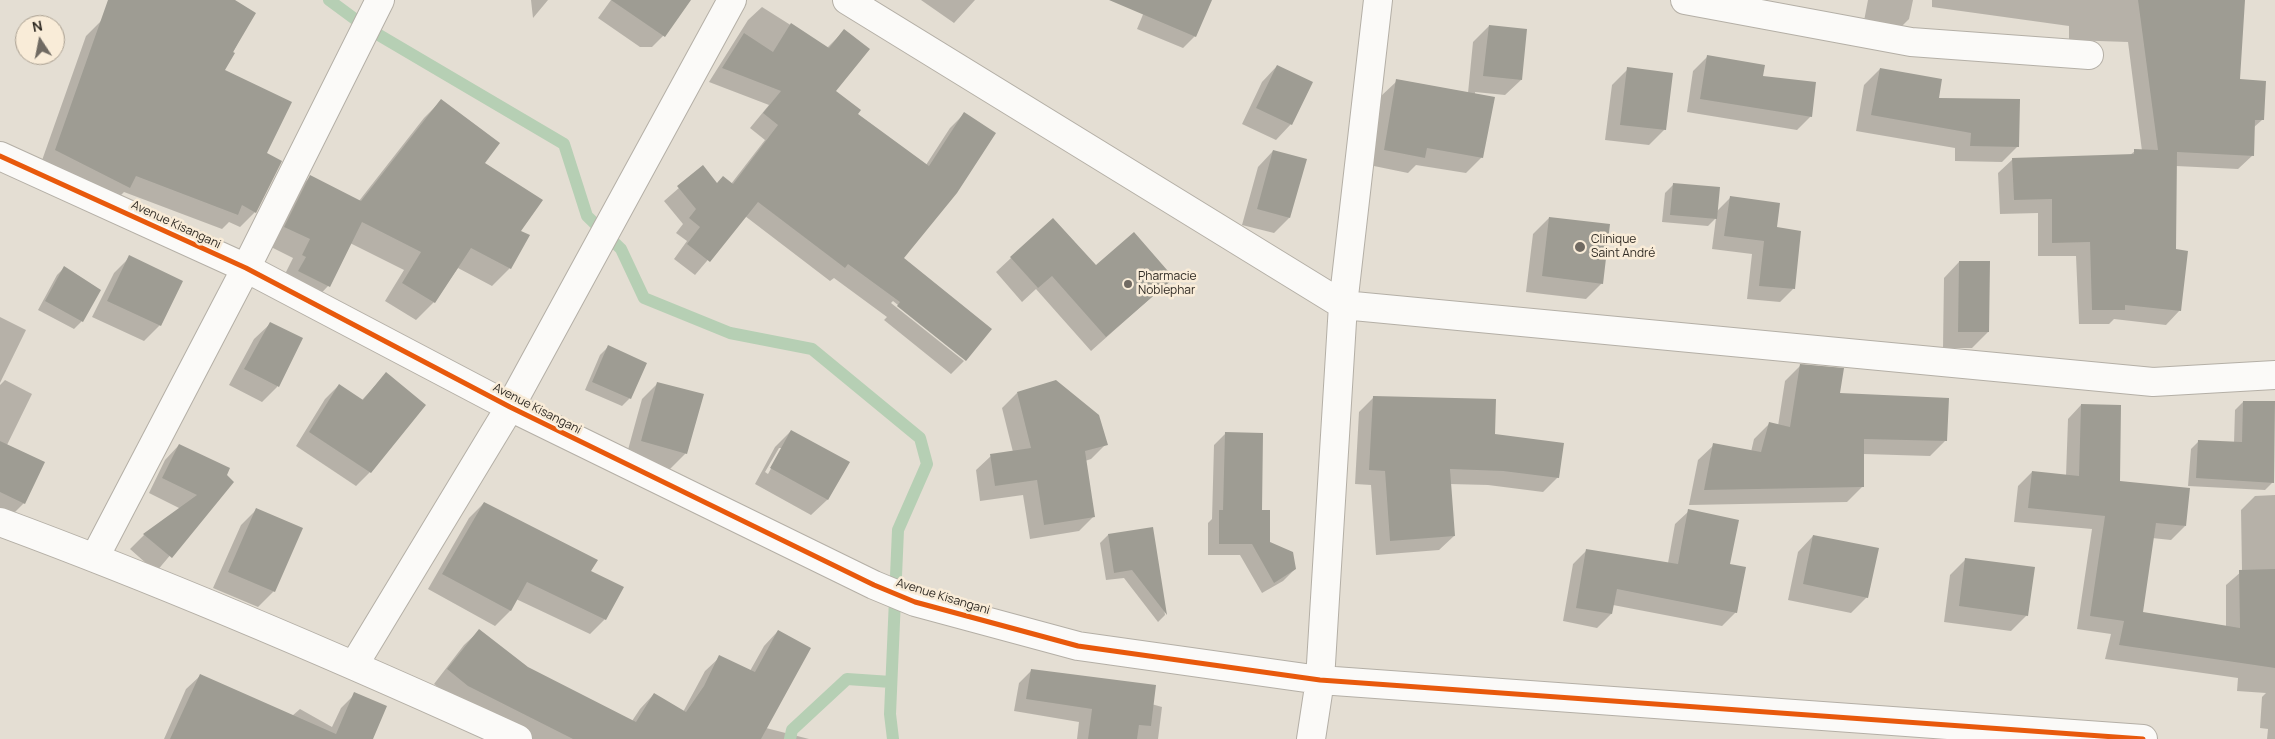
<!DOCTYPE html>
<html>
<head>
<meta charset="utf-8">
<style>
  body { margin:0 }
  #map { position:relative; width:2275px; height:739px; overflow:hidden; background:#e4ded3; font-family:Manrope,sans-serif }
  canvas { display:block }
  .north { position:absolute; left:15px; top:15px; width:50px; height:50px; box-sizing:border-box; background:#f9ecd8; border:1px solid #a99f90; border-radius:50%; rotate:349deg; font-size:14px; font-weight:700; line-height:20px; text-align:center; color:#312c25 }
  .north::after { content:''; display:block; margin:auto; width:18px; height:22px; background:#706a62; clip-path:polygon(50% 0,100% 100%,50% 72%,0 100%) }
</style>
</head>
<body>
<div id="map">
<canvas width="2275" height="739"></canvas>
<div class="north">N</div>
</div>
<script>
const ctx = document.querySelector('canvas').getContext('2d');
ctx.lineJoin = 'round';
function fill(path, color) { ctx.fillStyle = color; ctx.fill(path, 'evenodd'); }
function strokePath(path, color, width, dash) { ctx.strokeStyle = color; ctx.lineWidth = width; ctx.lineCap = dash ? 'butt' : 'round'; ctx.setLineDash(dash || []); ctx.stroke(path); }
function drawText(font, color, halo, rows, align = 'center') {
  ctx.font = font + ' Manrope,sans-serif'; ctx.lineWidth = 5; ctx.setLineDash([]); ctx.textBaseline = 'middle'; ctx.strokeStyle = halo; ctx.fillStyle = color; for (const [text, x, y, turn = 0] of rows) {
    ctx.save(); ctx.translate(x, y); ctx.rotate((+turn || 0) * Math.PI / 180); ctx.textAlign = isNaN(turn) ? turn : align; if (halo) ctx.strokeText(text, 0, 0); ctx.fillText(text, 0, 0); ctx.restore();
  }
}
fill(new Path2D(`
  M132 0H192L247 25 224 70 265 154 255 212 240 227 229 222 222 229 124 192 114 202 40 166 86 36 101 21Z
  M531 0H548L533 18Z
  M611 0H679L668 31 652 47H640L598 18Z
  M921 0H975L954 23Z
  M1149 0H1203L1195 36 1183 48 1137 29Z
  M1868 0H1913L1909 19 1901 27 1864 21Z
  M1932 0H2243L2239 80 2262 120 2253 128V155L2238 169 2176 166 2174 250 2180 310 2166 325 2114 319 2109 324H2079L2076 256H2038V213L2000 214 1998 173 2013 159 2130 155 2135 151H2142L2128 42 2069 40V26L1932 7Z
  M762 7 827 48 845 30 835 91 857 114 926 165 950 128 964 114 902 258 966 360 893 301 891 303 964 361 951 374 884 320 887 317 834 278 830 281 745 216 695 275 674 259 687 241 676 233 683 224 664 201 703 167 716 184H731L765 140 750 128 769 105 709 82 748 20Z
  M1489 26 1521 80 1505 95 1475 92 1482 157 1466 173 1416 165 1408 173 1369 165 1381 96 1397 81 1468 93 1473 42Z
  M1707 57 1811 116 1797 130 1687 112 1693 71Z
  M1277 66 1291 124 1276 140 1242 124 1262 82Z
  M1628 69 1665 129 1649 145 1605 140 1612 85Z
  M1880 69 1937 99 2018 146 2002 162 1955 161V148L1856 131 1864 85Z
  M441 101 483 163 519 231 510 268 492 286 458 268 434 302 416 320 385 301 404 270 350 243 328 286 311 304 285 274 293 258 267 245 292 195 310 177 359 201 424 118Z
  M1273 151 1289 218 1274 233 1242 225 1258 167Z
  M1673 185 1716 212 1730 198 1776 228 1793 289 1780 302 1747 299 1752 254 1712 249 1716 218 1708 226 1662 222 1665 193Z
  M1549 218 1602 283 1586 299 1526 292 1533 234Z
  M130 257 160 325 144 341 92 317 114 273Z
  M1011 258 1096 267 1173 278 1091 351 1036 289 1022 302 996 272Z
  M1959 262 1988 332 1972 348H1943L1944 278Z
  M65 267 82 321 74 329 38 310 57 275Z
  M0 317 26 330 0 383Z
  M270 324 302 339 277 387 262 402 229 385 254 339Z
  M608 347 630 398 622 406 585 390 600 355Z
  M1801 365 1838 394 1945 441 1930 456 1863 454V486L1847 502 1689 505 1698 460 1714 445 1751 452 1754 439 1769 424 1778 426 1785 381Z
  M386 374 370 472 356 486 296 446 325 399 339 385 362 400Z
  M5 380 32 394 7 445 24 503 8 519 0 515V385Z
  M658 383 686 453 670 469 626 457 642 399Z
  M1017 393 1106 444 1091 459 1085 461 1094 516 1079 531 1030 539 1023 495 980 501 976 470 991 456 1013 452 1002 408Z
  M1373 398 1494 435 1558 477 1543 492 1488 485 1450 484 1454 536 1439 550 1376 555 1371 485 1355 484 1359 412Z
  M2243 402 2273 482 2265 490 2188 486 2191 449 2199 441 2234 443 2235 410Z
  M2081 405 2118 482 2185 526 2171 540 2152 538 2142 614 2226 627V585L2242 571 2241 510 2255 496 2275 495V739H2267L2268 729 2260 728 2262 697 2266 693 2237 691 2238 678 2105 659 2111 634 2077 629 2092 529 2014 522 2018 486 2032 472 2066 476 2068 419Z
  M791 431 848 463 827 500 811 515 755 484 775 447ZM779 448H782L768 474 765 472Z
  M1226 433 1261 511 1269 543 1295 569 1283 581 1262 593 1240 555H1208V523L1212 519 1214 445Z
  M179 445 226 475 232 482 156 572 130 549 144 535 181 509 149 493 165 460Z
  M484 503 589 572 605 619 590 634 516 599 510 611 495 626 428 589 469 518Z
  M256 510 274 591 258 607 213 588 241 525Z
  M1689 511 1729 565 1736 612 1722 626 1613 605 1611 614 1597 628 1563 621 1573 564 1587 550 1668 563 1675 524Z
  M1152 528 1165 615 1158 622 1124 578 1106 580 1100 543 1108 535Z
  M1813 536 1867 597 1851 613 1788 600 1798 552Z
  M1966 559 2027 615 2011 631 1944 622 1950 575Z
  M479 631 527 668 632 721 640 709 654 694 683 712 705 671 720 657 750 671 764 646 778 631 766 728 809 739H510L496 733 434 684 464 645Z
  M1032 670 1162 707 1158 739H1077L1079 722 1014 711 1019 683Z
  M200 676 292 716 300 709 332 727 341 708 355 694 372 739H164L186 689Z`), '#0003');
strokePath(new Path2D(`
  M329 0 367 28 564 144 587 216 621 249 644 298 730 333 812 349 920 438 927 464 898 530 890 714 893 739
  M790 739 792 730 847 679 891 682`), '#b6cfb4', 12);
fill(new Path2D(`
  M108 0H235L256 13 233 52 235 53 225 70 292 102 267 153 282 161 256 213 242 205 238 215 136 176 130 188 55 150Z
  M611 0H691L665 37Z
  M1109 0H1212L1196 37Z
  M2138 0H2245L2240 79 2266 81 2264 120H2255L2254 156 2177 152 2176 249 2188 251 2181 311 2125 305V310H2092L2090 242 2052 243V199L2014 200 2012 158 2134 154V149L2158 150Z
  M791 23 829 48 844 29 870 49 836 91 861 110 858 114 929 166 964 112 996 133 957 193 904 258 992 329 966 361 897 306 900 302 848 264 845 268 758 202 710 262 687 244 700 227 689 218 696 209 677 186 703 165 717 183 723 176 733 184 778 125 763 113 781 91 722 68 744 33 773 52Z
  M1489 25 1527 29 1522 80 1483 76Z
  M1707 55 1765 65 1763 76 1816 82 1812 117 1700 99Z
  M1277 65 1313 82 1292 125 1256 108Z
  M1627 67 1673 73 1666 130 1620 125Z
  M1880 68 1942 79 1939 98 2020 99 2019 147 1970 146 1971 133 1871 115Z
  M1396 79 1495 97 1483 158 1427 148 1425 158 1384 150Z
  M441 99 500 143 485 163 543 200 521 231 530 235 511 269 471 248 435 303 402 283 421 252 362 222 330 287 298 271 306 257 302 255 310 239 284 227 310 175 361 201Z
  M1273 150 1307 159 1290 218 1257 209Z
  M1673 183 1720 187 1717 219 1670 215Z
  M1730 196 1780 203 1777 227 1801 231 1795 289 1759 286 1764 241 1724 236Z
  M1549 217 1610 224 1603 284 1542 276Z
  M1053 218 1096 265 1134 232 1174 278 1106 337 1052 276 1038 288 1010 257Z
  M129 255 183 281 161 326 107 301Z
  M1959 261H1990L1989 332H1958Z
  M64 266 101 290 83 322 45 301Z
  M270 322 303 338 279 387 244 369Z
  M608 345 647 363 631 399 592 382Z
  M1800 364 1844 368 1840 393 1949 398 1947 441 1864 439V487L1704 490 1713 443 1761 452 1769 422 1790 427Z
  M386 372 426 405 371 473 309 432 339 384 363 400Z
  M1056 380 1099 415 1108 445 1085 451 1095 517 1044 525 1037 480 995 486 990 454 1031 448 1017 392Z
  M657 382 704 394 687 454 641 441Z
  M1373 396 1496 399 1495 434 1564 443 1559 478 1503 471 1450 469 1455 536 1390 541 1385 471 1369 470Z
  M2243 401H2275L2274 483 2196 478 2198 440 2242 442Z
  M2081 404 2121 405 2120 481 2190 488 2186 526 2156 523 2143 612 2240 628 2239 570 2275 569V668L2119 645 2124 621 2090 616 2105 516 2028 508 2032 471 2079 476Z
  M791 430 850 462 828 500 770 468Z
  M1225 432 1263 433 1262 510H1270V542L1293 552 1296 569 1274 583 1252 544H1219V510H1223Z
  M0 441 45 462 25 504 0 492Z
  M179 444 230 468 227 475 234 482 172 558 143 534 197 495 162 478Z
  M484 502 598 560 591 571 624 587 606 620 527 582 511 611 442 574Z
  M256 508 303 528 275 592 228 572Z
  M1688 509 1739 520 1730 564 1746 567 1737 613 1617 589 1612 614 1576 608 1586 549 1678 564Z
  M1153 527 1167 615 1132 570 1114 573 1108 534Z
  M1813 535 1879 548 1868 598 1803 584Z
  M1965 558 2035 567 2028 616 1959 606Z
  M479 629 528 667 636 722 654 693 686 712 704 686 719 655 755 672 778 630 811 648 761 739H573L468 686 447 669Z
  M1031 669 1156 685 1151 726 1139 725 1137 739H1088L1092 709 1026 699Z
  M200 674 336 734 354 692 387 706 373 739H170Z`), '#9e9c93');
const minor = new Path2D(`
  M847 0 1343 305 2153 382 2275 375
  M1685 0 1911 42 2089 55
  M0 156 246 268 510 407 874 585 915 602 1078 646 1320 680 2143 739
  M0 522C176 587 347 661 518 739
  M95 557 246 268 380 0
  M354 665 510 407 732 0
  M1311 739 1320 680 1343 305 1378 0`);
strokePath(minor, '#b4afa6', 30);
strokePath(minor, '#fbfaf8', 28);
strokePath(new Path2D(`
  M0 156 246 268 510 407 874 585 915 602 1078 646 1320 680 2143 739`), '#e8590c', 5);
for (const [x, y, r, color] of [
  [1580,247,6,"#706a62"],
  [1128,284,5,"#706a62"]
]) { const dot = new Path2D(); dot.arc(x, y, r, 0, 2 * Math.PI); ctx.fillStyle = color; ctx.fill(dot); strokePath(dot, '#f9ecd8', 2); }
drawText('12px', '#312c25', '#f9ecd8', [
  ["Avenue Kisangani",176,225,25],
  ["Avenue Kisangani",537,409,27],
  ["Avenue Kisangani",943,597,17]
]);
drawText('12px', '#312c25', '#f9ecd8', [
  ["Clinique",1591,240],
  ["Saint André",1591,254],
  ["Pharmacie",1138,277],
  ["Noblephar",1138,291]
], 'left');
</script>
</body>
</html>
